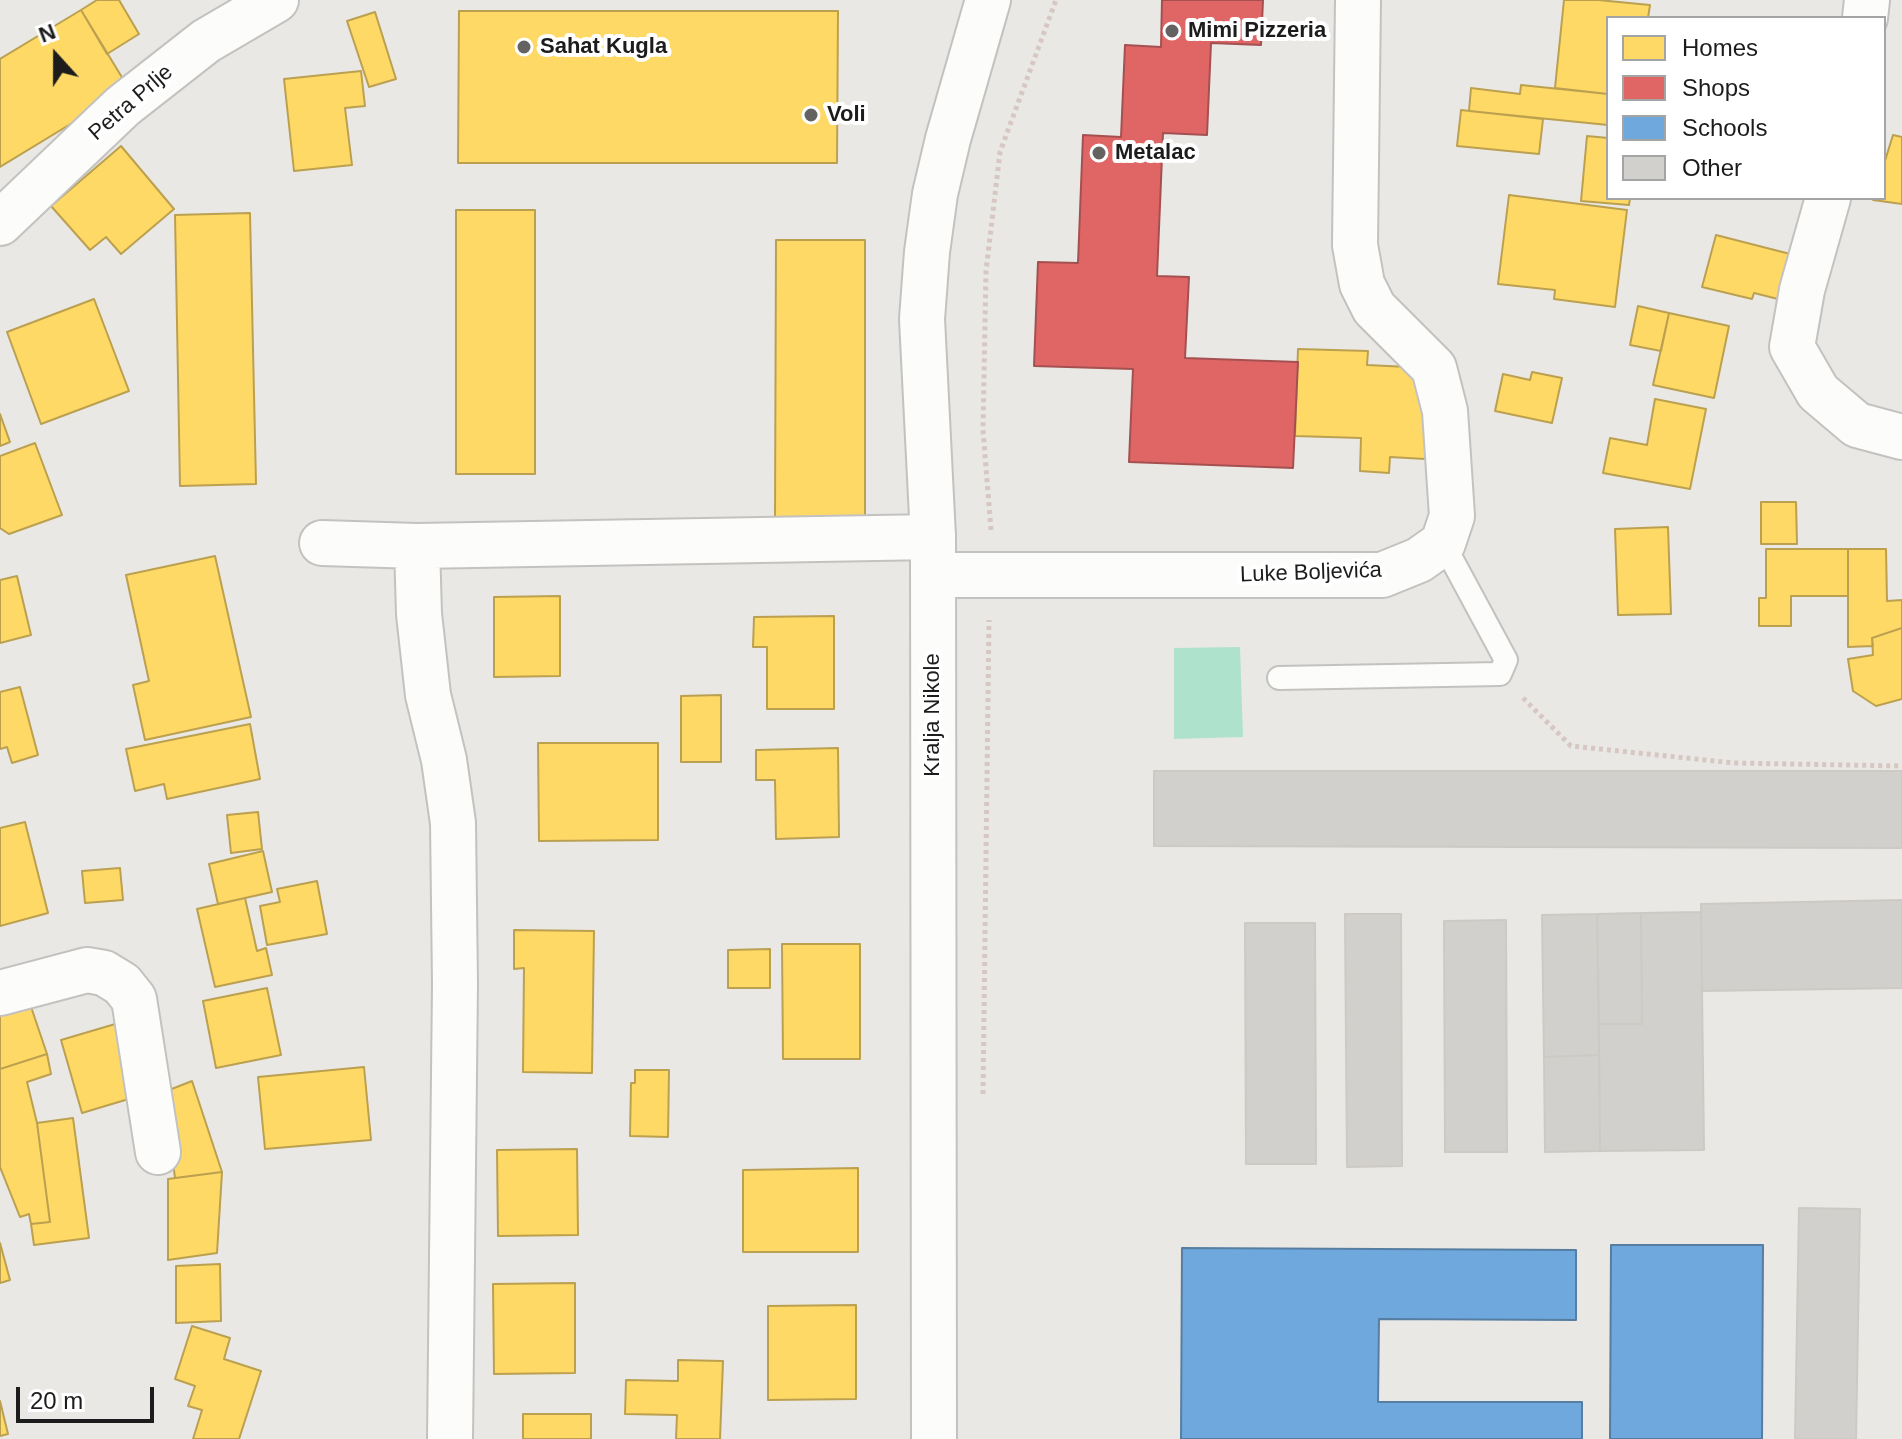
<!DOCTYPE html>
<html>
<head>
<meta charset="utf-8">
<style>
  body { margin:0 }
  #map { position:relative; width:1902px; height:1439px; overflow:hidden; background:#eae8e4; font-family:Helvetica,sans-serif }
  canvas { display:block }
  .legend { position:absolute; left:1606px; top:16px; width:280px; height:184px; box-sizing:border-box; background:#fff; border:2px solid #a4a4a4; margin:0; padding:10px 14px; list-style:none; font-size:24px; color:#1c1c1c }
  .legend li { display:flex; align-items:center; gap:16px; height:40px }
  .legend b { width:40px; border:2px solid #a4a4a4 }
  .north { position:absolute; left:16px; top:16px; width:80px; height:80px; -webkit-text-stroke:6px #fff; paint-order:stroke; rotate:339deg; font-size:22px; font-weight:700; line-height:32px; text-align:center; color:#1c1c1c }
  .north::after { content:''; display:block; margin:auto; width:28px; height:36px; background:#1c1c1c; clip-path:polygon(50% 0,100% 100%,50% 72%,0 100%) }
  .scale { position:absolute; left:16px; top:1387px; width:138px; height:36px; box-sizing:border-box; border:4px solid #1c1c1c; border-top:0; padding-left:10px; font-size:24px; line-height:28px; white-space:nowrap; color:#1c1c1c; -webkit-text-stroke:6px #fff; paint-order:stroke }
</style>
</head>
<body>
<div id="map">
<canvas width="1902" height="1439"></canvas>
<ul class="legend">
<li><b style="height:22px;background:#ffd966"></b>Homes</li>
<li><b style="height:22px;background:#e06666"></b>Shops</li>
<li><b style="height:22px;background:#6fa8dc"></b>Schools</li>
<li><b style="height:22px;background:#d2d0cd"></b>Other</li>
</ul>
<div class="north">N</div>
<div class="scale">20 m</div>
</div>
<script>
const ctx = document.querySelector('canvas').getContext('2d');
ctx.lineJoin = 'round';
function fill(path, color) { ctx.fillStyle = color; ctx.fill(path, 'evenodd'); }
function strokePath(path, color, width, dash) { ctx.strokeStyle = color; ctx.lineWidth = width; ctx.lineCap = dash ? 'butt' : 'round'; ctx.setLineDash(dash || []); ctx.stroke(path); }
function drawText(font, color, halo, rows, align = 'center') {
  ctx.font = font + ' Helvetica,sans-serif'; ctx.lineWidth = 8; ctx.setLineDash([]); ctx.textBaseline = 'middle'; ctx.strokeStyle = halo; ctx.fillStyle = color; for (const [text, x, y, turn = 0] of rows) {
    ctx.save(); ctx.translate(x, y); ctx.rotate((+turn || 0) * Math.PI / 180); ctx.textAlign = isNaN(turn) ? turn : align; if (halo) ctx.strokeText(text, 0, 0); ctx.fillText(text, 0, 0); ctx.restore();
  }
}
fill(new Path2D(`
  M1240 647 1243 737 1174 739V648Z`), '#afe2cc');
const homes = new Path2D(`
  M97 0H119L139 34 107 54 81 10Z
  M1564 0H1598L1650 5 1648 18H1608V94L1555 88Z
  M81 10 123 79 114 84 120 94 0 167V59Z
  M459 11H838L837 163H458Z
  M375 12 396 79 369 87 347 21Z
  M361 71 365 106 345 108 352 165 294 171 284 79Z
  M1521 85 1608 94V125L1469 111 1471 88 1520 94Z
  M1461 110 1543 119 1539 154 1457 146Z
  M1893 135 1902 137V204L1873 200 1884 198V164Z
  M1587 136 1608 138V198H1630L1629 205 1581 201Z
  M121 146 174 209 121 254 106 237 90 250 51 206Z
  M1509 195 1627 210 1615 307 1554 299 1555 290 1498 284Z
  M456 210H535V474H456Z
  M250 213 256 484 180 486 175 215Z
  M1716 235 1798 256 1786 301 1754 293 1752 299 1702 287Z
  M776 240H865V519H775Z
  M94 299 129 391 41 424 7 332Z
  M1638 306 1669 313 1661 351 1630 345Z
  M1669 313 1729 326 1714 398 1653 385Z
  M1298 349 1368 351 1367 365 1429 368 1425 459 1390 457 1389 473 1360 471 1361 438 1295 436Z
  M1532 372 1562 378 1552 423 1495 411 1503 374 1530 380Z
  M1655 399 1706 409 1690 489 1603 473 1610 438 1647 445Z
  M0 414 10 442 0 446Z
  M35 443 62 515 9 534 0 528V456Z
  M1761 502H1796L1797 544H1761Z
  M1668 527 1671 614 1618 615 1615 529Z
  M1766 549H1848V596H1791V626H1759V598H1766Z
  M1848 549H1886L1887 601 1902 600V628L1872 638 1873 646 1848 647Z
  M215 556 251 717 145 740 133 685 149 681 126 575Z
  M17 576 31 635 0 643V580Z
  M560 596V676L494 677V597Z
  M834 616V709H767V647H753L754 617Z
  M1902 628V699L1876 706 1853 691 1848 659 1873 655 1872 638Z
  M20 687 38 755 12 763 7 747 0 749V692Z
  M721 695V762H681V696Z
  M250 724 260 779 167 799 164 784 135 791 126 749Z
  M538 743H658V840L539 841Z
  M838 748 839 837 776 839 775 780H756V750Z
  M258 812 262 849 231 853 227 815Z
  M25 822 48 913 0 926V828Z
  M263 851 272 892 218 904 209 864Z
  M120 868 123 900 85 903 82 871Z
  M317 881 327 934 267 945 260 906 280 902 277 889Z
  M245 898 257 951 266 948 272 975 215 987 197 909Z
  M514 930 594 931 592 1073 523 1072 524 968 514 969Z
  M782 944H860V1059H783Z
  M770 949V988H728V950Z
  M267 988 281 1055 216 1068 203 1001Z
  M26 992 47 1054 0 1069V1000Z
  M122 1022 142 1095 82 1113 61 1040Z
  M47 1054 51 1074 27 1082 37 1123 50 1222 31 1224 29 1214 20 1217 0 1167V1069Z
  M364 1067 371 1140 265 1149 258 1077Z
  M635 1070H669L668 1137 630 1136 631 1083H635Z
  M192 1081 222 1172 175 1178 164 1092Z
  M73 1118 89 1238 34 1245 31 1224 50 1222 37 1123Z
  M577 1149 578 1235 498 1236 497 1150Z
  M858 1168V1252H743V1170Z
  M222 1172 217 1253 168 1260V1179Z
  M0 1243 10 1280 0 1283Z
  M220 1264 221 1321 176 1323V1266Z
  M575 1283V1373L494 1374 493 1284Z
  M856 1305V1399L768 1400V1306Z
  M192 1326 230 1338 224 1359 261 1371 239 1439H193L202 1410 188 1406 195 1386 175 1379Z
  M678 1360 723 1361 720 1439H676L677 1415 625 1414 626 1380 678 1381Z
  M0 1401 8 1434 0 1436Z
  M523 1414H591V1439H523Z`);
fill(homes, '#ffd966');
strokePath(homes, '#bba050', 2);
const shops = new Path2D(`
  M1162 0H1263L1261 45 1211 43 1207 135 1163 133 1157 276 1189 277 1185 358 1298 362 1293 468 1129 462 1133 369 1034 366 1038 262 1078 263 1083 135 1121 137 1125 45 1161 47Z`);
fill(shops, '#e06666');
strokePath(shops, '#a55050', 2);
const schools = new Path2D(`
  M1611 1245H1763L1762 1439H1610Z
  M1182 1248 1576 1250V1320L1379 1319 1378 1402H1582V1439H1181Z`);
fill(schools, '#6fa8dc');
strokePath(schools, '#567ea2', 2);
const building = new Path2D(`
  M1154 771H1902V848L1154 846Z
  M1902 900V988L1702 991 1701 904Z
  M1701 912 1704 1150 1600 1151 1599 1024H1642L1641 913Z
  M1641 913 1642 1024H1599L1597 914Z
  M1345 914H1401L1402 1166 1347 1167Z
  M1597 914 1599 1055 1544 1057 1542 915Z
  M1506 920 1507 1152H1445L1444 921Z
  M1245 923H1315L1316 1164H1246Z
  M1599 1055 1600 1151 1545 1152 1544 1057Z
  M1799 1208 1860 1209 1856 1439H1795Z`);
fill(building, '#d2d0cd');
strokePath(building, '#cdcac5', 2);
const service = new Path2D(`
  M1279 678 1500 674 1506 660 1443 543`);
const minor = new Path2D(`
  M1865 18 1867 0
  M1828 198 1802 290 1792 347 1818 392 1857 425 1902 437
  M0 223 123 106 206 41 276 0
  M322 543 417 546 933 537
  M417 546 419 614 428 695 444 760 453 823 455 984 450 1439
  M933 575H1382L1419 560 1443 543 1452 516 1445 411 1434 368 1374 308 1362 284 1355 245 1358 0
  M0 993 87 970 104 973 122 984 134 999 158 1152`);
const tertiary = new Path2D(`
  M934 1439 933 537 922 319 927 252 935 194 948 139 988 0`);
strokePath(service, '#c3c2c0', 26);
strokePath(minor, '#c3c2c0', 48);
strokePath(tertiary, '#c3c2c0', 48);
strokePath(new Path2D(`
  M991 530 983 430 986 271 1000 152 1056 0
  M1523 698 1571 746 1734 763 1902 766
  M983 1094 989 620`), '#d6c7c3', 5, [4, 4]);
strokePath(service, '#fcfcfb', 22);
strokePath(minor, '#fcfcfb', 44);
strokePath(tertiary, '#fcfcfb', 44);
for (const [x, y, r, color] of [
  [1172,31,8,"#646362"],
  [524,47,8,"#646362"],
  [811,115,8,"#646362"],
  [1099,153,8,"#646362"]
]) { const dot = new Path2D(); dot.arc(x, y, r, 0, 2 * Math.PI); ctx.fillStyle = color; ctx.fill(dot); strokePath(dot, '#fff', 3); }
drawText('bold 22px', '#1c1c1c', '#fff', [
  ["Mimi Pizzeria",1188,31],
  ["Sahat Kugla",540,47],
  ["Voli",827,115],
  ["Metalac",1115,153]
], 'left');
drawText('22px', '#1c1c1c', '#fff', [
  ["Petra Prlje",131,103,-41],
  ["Luke Boljevića",1311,573,-2],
  ["Kralja Nikole",933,715,-90]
]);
</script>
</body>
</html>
